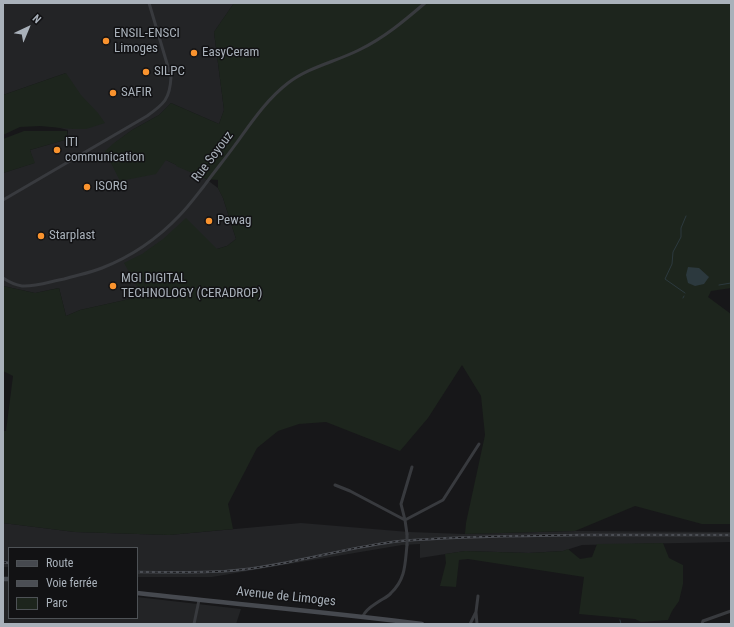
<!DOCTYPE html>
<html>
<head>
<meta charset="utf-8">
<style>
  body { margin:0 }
  #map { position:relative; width:734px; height:627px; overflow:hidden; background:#171719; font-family:"Roboto Condensed",sans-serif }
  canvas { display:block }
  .frame { position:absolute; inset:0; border:4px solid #a9b1ba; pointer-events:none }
  .legend { position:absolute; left:8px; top:547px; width:130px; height:72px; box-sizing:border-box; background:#121214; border:1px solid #4e5256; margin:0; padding:5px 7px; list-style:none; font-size:12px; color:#a9b1ba }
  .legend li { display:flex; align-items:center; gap:8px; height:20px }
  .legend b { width:20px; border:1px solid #4e5256 }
  .north { position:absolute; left:8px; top:8px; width:40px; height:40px; -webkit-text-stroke:3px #121214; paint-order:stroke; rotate:44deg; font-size:11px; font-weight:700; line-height:16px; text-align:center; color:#a9b1ba }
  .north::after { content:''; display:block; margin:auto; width:14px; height:18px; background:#a9b1ba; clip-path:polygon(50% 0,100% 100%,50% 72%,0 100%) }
</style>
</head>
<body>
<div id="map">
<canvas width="734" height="627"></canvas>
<div class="frame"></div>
<ul class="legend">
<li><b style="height:5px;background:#46494f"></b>Route</li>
<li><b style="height:5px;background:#4b4e54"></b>Voie ferrée</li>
<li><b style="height:11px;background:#1d251d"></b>Parc</li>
</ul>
<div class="north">N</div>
</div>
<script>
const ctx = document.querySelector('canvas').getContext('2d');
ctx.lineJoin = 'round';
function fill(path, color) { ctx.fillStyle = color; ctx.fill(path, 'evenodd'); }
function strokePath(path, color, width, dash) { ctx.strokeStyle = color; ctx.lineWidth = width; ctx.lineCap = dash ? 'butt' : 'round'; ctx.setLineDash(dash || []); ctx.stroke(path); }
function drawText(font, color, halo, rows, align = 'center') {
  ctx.font = font + ' "Roboto Condensed",sans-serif'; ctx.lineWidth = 3; ctx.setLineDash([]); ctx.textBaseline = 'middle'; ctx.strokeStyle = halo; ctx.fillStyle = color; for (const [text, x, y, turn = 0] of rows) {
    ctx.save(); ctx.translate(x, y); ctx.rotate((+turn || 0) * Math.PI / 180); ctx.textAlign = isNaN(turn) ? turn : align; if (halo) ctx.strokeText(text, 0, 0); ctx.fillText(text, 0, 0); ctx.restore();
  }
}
fill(new Path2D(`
  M3 3H234L214 32 224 110 219 124 171 103 159 115 132 130 115 143 166 160 206 179 218 188 223 198 236 239 227 246 183 259 134 298 80 310 66 316 59 288 35 293 3 286V173L34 163 30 150 68 139V130L15 117 66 73 3 95Z
  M3 523 75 532 169 535 301 523 409 532 465 534 575 531 731 532V542L582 545 563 551 529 553 465 551 420 558V544L402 545 212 577H137V548H9V567H3Z
  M3 581H9V618H137V597L241 609 236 624H3Z`), '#232426');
fill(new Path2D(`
  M234 3H731V288L711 291 708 297 731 314V524H702L635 506 575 531 465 534 466 523 485 435 481 396 462 365 428 418 400 451 326 422 299 424 278 431 257 448 228 504 233 529 169 535 75 532 3 523V431H6L13 376 3 371V286L35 293 59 288 66 316 80 310 134 298 141 293 124 263 142 254 163 239 186 218 217 249 227 246 236 239 223 198 218 188V180L206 179 176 166V165L166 160 156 174 120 181 105 151 114 143 132 130 159 115 171 103 219 124 224 110 214 32Z
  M66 73 81 95 98 113 105 123 86 129H73L40 126 20 127 3 135V95Z
  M24 131H67L68 139 30 150 35 163 3 173V139Z
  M663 543 669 558 683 565V584L679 601 672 611 668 620 641 622 635 619 601 616 579 614 584 577 468 559 459 560 456 587 440 586 446 563 445 554 465 551 529 553 563 551 568 549 580 559 592 557 597 544Z`), '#1d251d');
fill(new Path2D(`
  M688 267 699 268 709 277 704 284 695 286 688 283 686 275Z`), '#2c393e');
strokePath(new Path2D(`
  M719 285 731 283
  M685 293 665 279 672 264 673 252 681 237V228L686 216
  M683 298 684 296
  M620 620 621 624`), '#2c393e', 1);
strokePath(new Path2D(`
  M3 200 147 116C164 104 170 99 171 77L149 3
  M3 278C9 282 16 285 22 286 35 287 52 281 64 279 77 275 90 273 102 268 130 257 158 238 179 216 188 207 196 196 204 186 214 172 225 159 235 145 251 123 266 100 288 83 309 67 335 62 359 50 384 38 404 21 425 3
  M335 485 350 491 405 520
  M405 520 401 504 412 467
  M407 534 405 520 443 500 479 444
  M363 616C366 609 372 606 378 602 382 599 388 597 391 593 406 579 405 563 407 545
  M194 624 199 600
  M470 624 476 612
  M477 624 476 612 478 596
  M702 624 703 621 731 611`), '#383a3e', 3);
strokePath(new Path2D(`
  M3 579H9
  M137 593C232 604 327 612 422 624`), '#46494f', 4.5);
const rail = new Path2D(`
  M3 562 9 563
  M137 572C178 572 220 574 261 567 308 560 354 546 401 541 460 536 520 536 580 535 630 535 681 535 731 535`);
strokePath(rail, '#4b4e54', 2.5);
strokePath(rail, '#121214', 1, [3]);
strokePath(new Path2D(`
  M407 534V545`), '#383a3e', 3);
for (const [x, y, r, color] of [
  [106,41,4,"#fa932e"],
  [194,53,4,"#fa932e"],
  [146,72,4,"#fa932e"],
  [113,93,4,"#fa932e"],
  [57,150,4,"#fa932e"],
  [87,187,4,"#fa932e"],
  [209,221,4,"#fa932e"],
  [41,236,4,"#fa932e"],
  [113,286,4,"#fa932e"]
]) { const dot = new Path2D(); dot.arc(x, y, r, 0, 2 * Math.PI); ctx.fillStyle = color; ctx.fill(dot); strokePath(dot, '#121214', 1.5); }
drawText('13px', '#a9b1ba', '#121214', [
  ["ENSIL-ENSCI",114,34],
  ["Limoges",114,49],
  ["EasyCeram",202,53],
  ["SILPC",154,72],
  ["SAFIR",121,93],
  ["ITI",65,143],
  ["communication",65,158],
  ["ISORG",95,187],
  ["Pewag",217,221],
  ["Starplast",49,236],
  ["MGI DIGITAL",121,279],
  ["TECHNOLOGY (CERADROP)",121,294]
], 'left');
drawText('13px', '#a9b1ba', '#121214', [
  ["Rue Soyouz",213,157,-53],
  ["Avenue de Limoges",286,597,6]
]);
</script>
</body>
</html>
